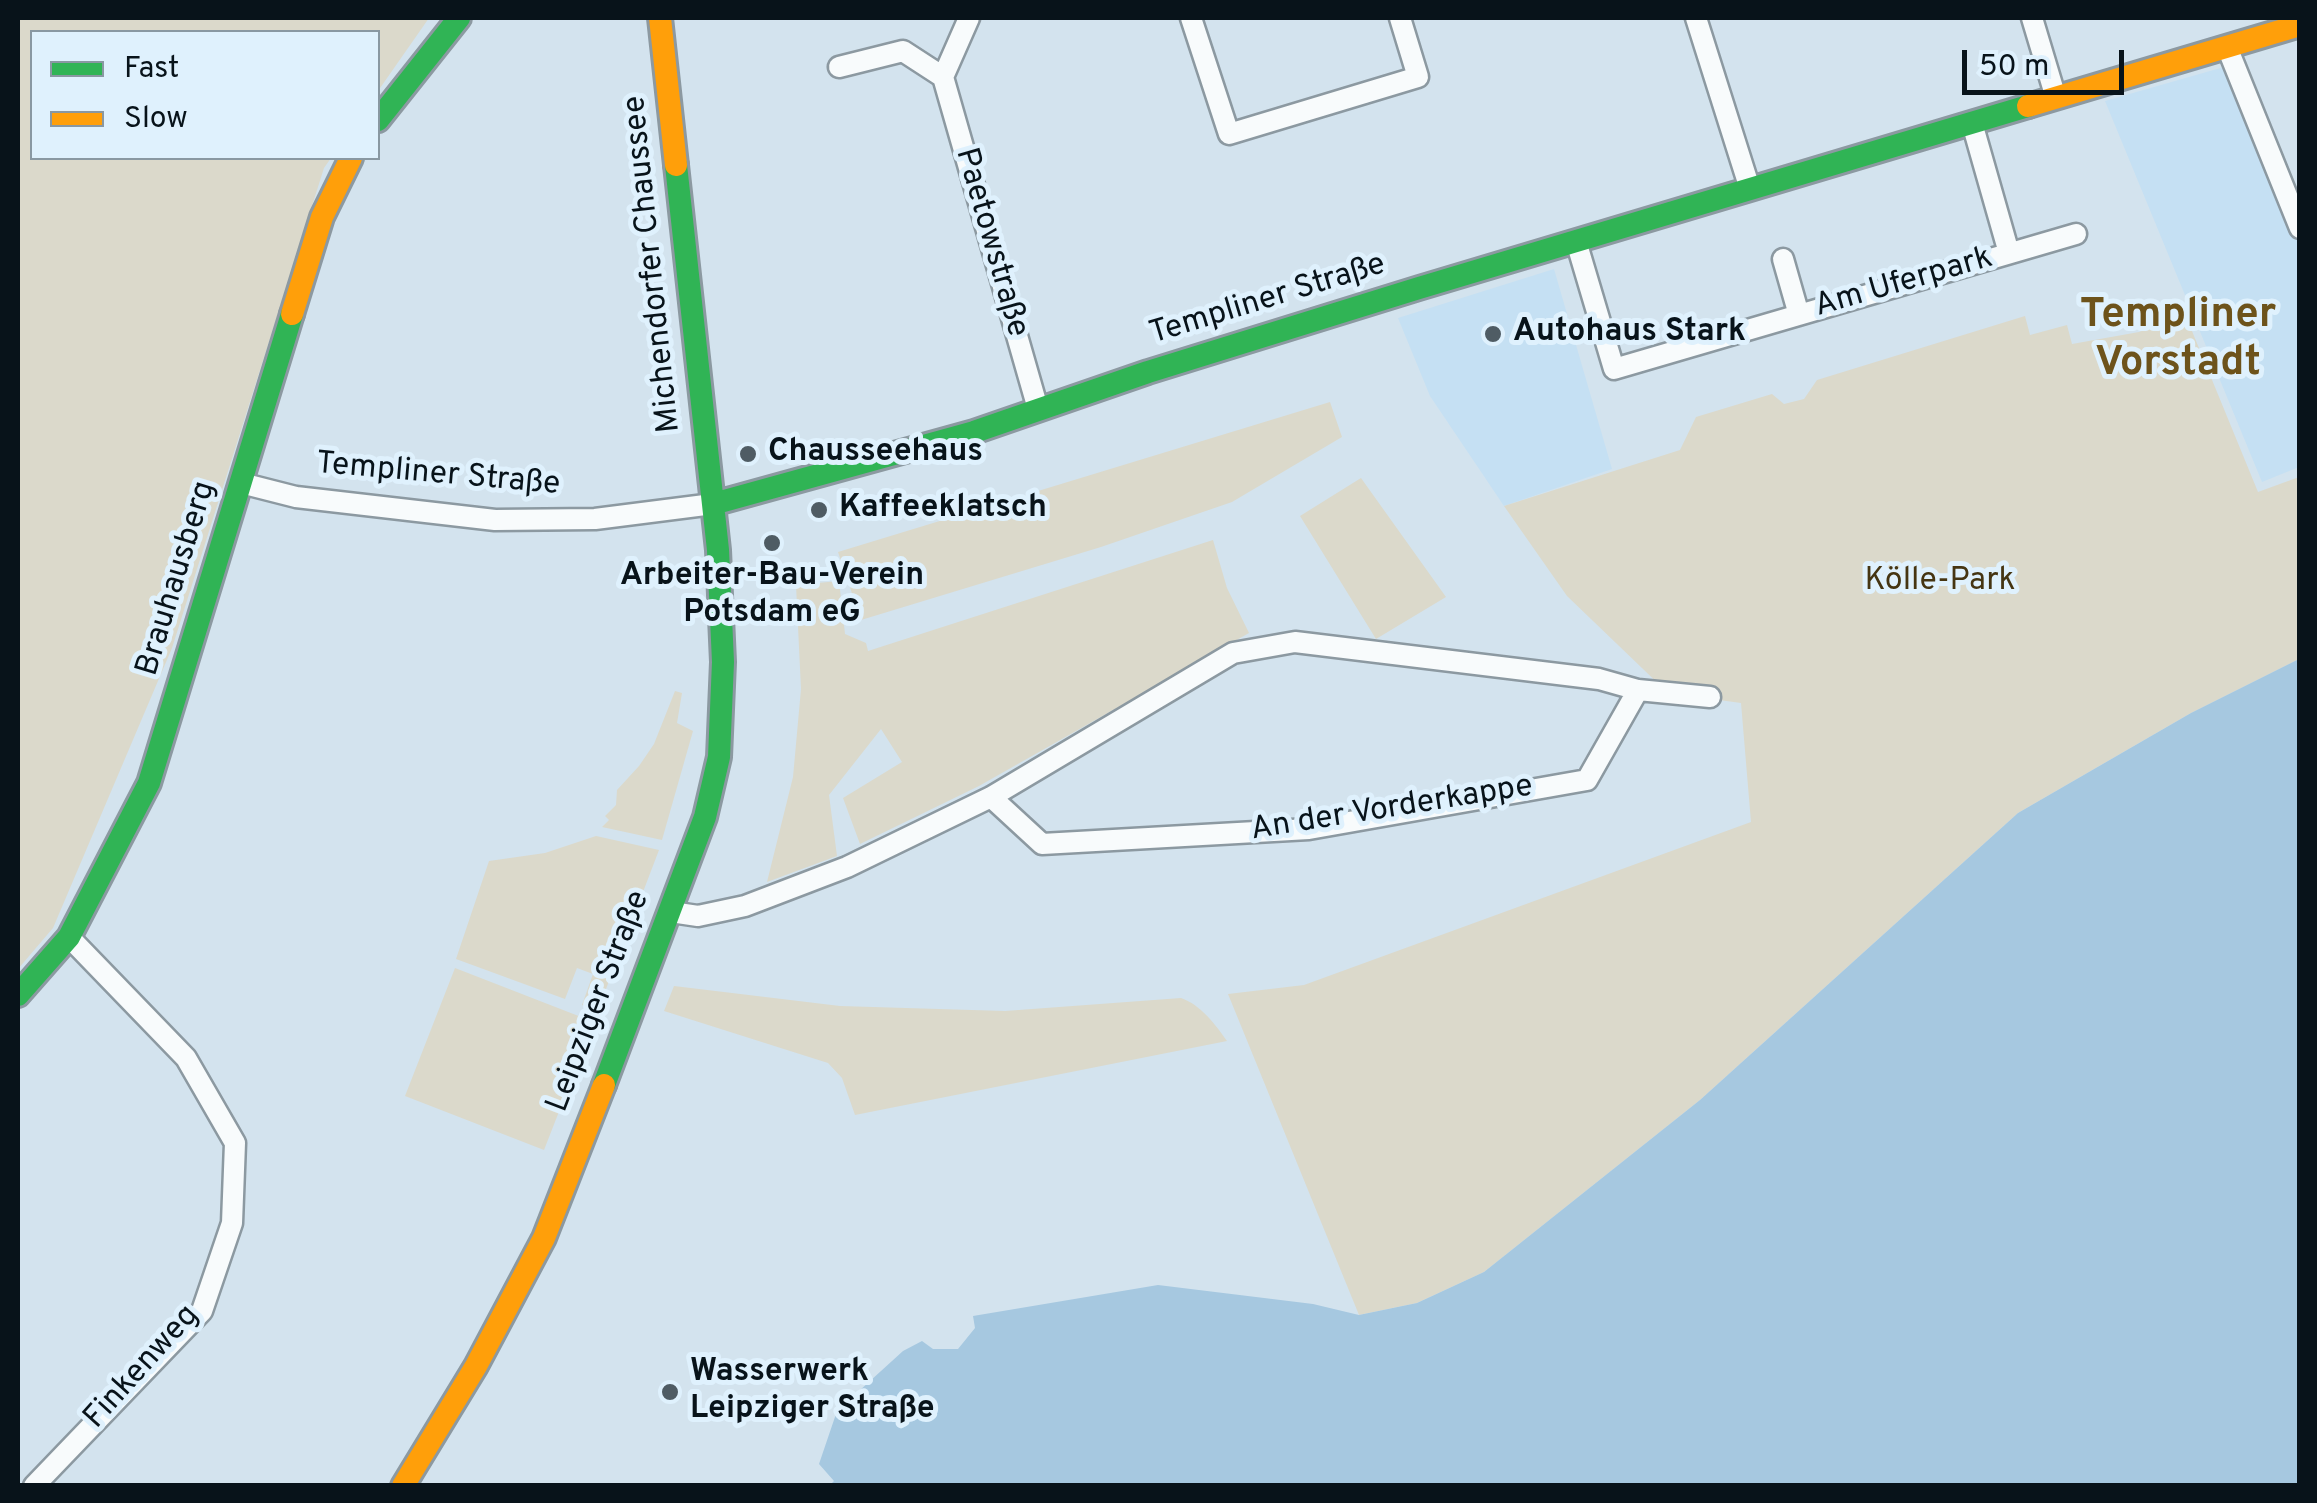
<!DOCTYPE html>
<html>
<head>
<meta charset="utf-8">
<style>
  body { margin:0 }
  #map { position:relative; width:2317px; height:1503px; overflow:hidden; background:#d3e3ee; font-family:Overpass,sans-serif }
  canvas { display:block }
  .frame { position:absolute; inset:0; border:20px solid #08131a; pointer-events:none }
  .legend { position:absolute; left:30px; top:30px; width:350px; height:130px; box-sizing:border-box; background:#dff1fd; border:2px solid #8998a2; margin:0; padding:12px 18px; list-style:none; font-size:30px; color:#08131a }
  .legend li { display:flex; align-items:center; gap:20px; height:50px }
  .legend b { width:50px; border:2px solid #8998a2 }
  .scale { position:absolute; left:1962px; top:50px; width:162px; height:45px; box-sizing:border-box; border:5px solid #08131a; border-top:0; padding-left:12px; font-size:30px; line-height:35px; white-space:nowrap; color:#08131a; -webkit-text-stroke:8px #dff1fd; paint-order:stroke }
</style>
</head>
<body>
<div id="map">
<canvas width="2317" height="1503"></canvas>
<div class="frame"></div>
<ul class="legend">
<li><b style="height:12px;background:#30b455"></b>Fast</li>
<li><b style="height:12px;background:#ff9f0a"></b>Slow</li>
</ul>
<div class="scale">50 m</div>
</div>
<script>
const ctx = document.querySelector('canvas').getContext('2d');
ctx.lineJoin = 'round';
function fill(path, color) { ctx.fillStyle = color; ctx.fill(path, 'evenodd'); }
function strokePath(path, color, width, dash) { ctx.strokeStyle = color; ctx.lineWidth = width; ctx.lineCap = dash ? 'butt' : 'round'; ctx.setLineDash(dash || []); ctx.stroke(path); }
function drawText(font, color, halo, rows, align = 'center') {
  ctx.font = font + ' Overpass,sans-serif'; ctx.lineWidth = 10; ctx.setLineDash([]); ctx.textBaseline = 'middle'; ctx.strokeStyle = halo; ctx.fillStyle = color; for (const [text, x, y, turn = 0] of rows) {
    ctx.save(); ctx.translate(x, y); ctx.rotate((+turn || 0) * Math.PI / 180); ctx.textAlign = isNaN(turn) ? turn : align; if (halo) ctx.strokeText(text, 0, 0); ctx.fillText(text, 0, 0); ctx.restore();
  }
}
fill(new Path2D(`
  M2224 67 2299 242V467L2262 482 2105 101Z
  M1554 269 1612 469 1504 506 1430 396 1398 318Z`), '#c5e0f3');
fill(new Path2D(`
  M18 18H429L378 91V32H32V158H331L324 168 172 648 53 928 18 969Z
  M2185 314 2258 492 2299 477V659L2191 713 2018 813 1700 1100 1484 1272 1417 1303 1359 1315 1228 994 1304 985 1751 822 1741 703 1668 693 1567 596 1504 506 1680 450 1696 417 1772 394 1784 404 1804 399 1817 380 2025 316 2030 335 2067 325 2072 344 2139 332Z
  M1330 402 1342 437 1232 502 1101 547 861 620 838 552Z
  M1361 478 1446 597 1376 639 1300 516Z
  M1213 540 1227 588 1249 633 979 786 860 844 843 798 902 762 881 729 829 795 837 856 767 882 793 777 801 689 796 585 839 581 845 634 866 643 868 651Z
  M675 691 682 693 677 723 693 731 662 840 602 827 609 820 605 816 616 805 617 790 639 766 654 744Z
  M596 836 659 850 598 1010 582 1005 593 974 577 968 565 999 456 959 489 861 545 853Z
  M455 968 594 1022 544 1150 405 1096Z
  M674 986 840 1006 1005 1011 1181 998C1201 1005 1215 1024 1227 1041L855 1115 842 1078 828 1063 664 1011Z`), '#dbd9cb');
fill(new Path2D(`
  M2299 659V1485H830L834 1481 819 1464 837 1411 903 1351 922 1341 933 1349H958L975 1328 973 1316 1158 1285 1313 1304 1359 1315 1417 1303 1484 1272 1700 1100 2018 813 2191 713Z`), '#a6c8e0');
const street = new Path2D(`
  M969 18 943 77 1038 409
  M1191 18 1229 134 1418 77 1400 18
  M1696 18 1750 189
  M2032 18 2056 98
  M2227 47 2300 228
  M839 67 903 51 943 77
  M1972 123 2009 253
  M1576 241 1614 369 2076 234
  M1783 259 1799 315
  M241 483 296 497 495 520 595 519 713 504
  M991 797 1042 844 1309 829 1587 780 1638 690
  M671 912 698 916 745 906 847 867 991 797 1233 653 1295 642 1599 679 1638 690 1710 697
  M34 1486 202 1311 232 1223 235 1143 186 1058 69 937`);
const fast = new Path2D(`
  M378 120 459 18
  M713 504 974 432 1148 372 1419 288 2028 106
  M18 995 69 937 149 783 292 314
  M604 1085 705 817 719 757 723 662 718 550 676 165`);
const slow = new Path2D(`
  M660 18 676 165
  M2028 106 2300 25
  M292 314 322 217 351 158
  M403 1486 476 1366 544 1238 604 1085`);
strokePath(street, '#8c99a1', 25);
strokePath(fast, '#8c99a1', 28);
strokePath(slow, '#8c99a1', 28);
strokePath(street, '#f8fbfc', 20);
strokePath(fast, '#30b455', 22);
strokePath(slow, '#ff9f0a', 22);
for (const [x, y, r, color] of [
  [1493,334,10,"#4f5c64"],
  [748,454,10,"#4f5c64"],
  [819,510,10,"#4f5c64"],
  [772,543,10,"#4f5c64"],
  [670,1392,10,"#4f5c64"]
]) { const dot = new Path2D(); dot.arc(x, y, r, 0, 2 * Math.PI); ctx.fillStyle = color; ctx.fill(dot); strokePath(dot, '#dff1fd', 4); }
drawText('32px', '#08131a', '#dff1fd', [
  ["Paetowstraße",990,243,74],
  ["Michendorfer Chaussee",654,264,-96],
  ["Am Uferpark",1904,284,-16],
  ["Templiner Straße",1268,301,-17],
  ["Templiner Straße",438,476,5],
  ["Brauhausberg",178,579,-73],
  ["An der Vorderkappe",1392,810,-9],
  ["Leipziger Straße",600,1002,-69],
  ["Finkenweg",143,1368,-48]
]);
drawText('bold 32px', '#08131a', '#dff1fd', [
  ["Autohaus Stark",1513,334],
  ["Chausseehaus",768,454],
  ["Kaffeeklatsch",839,510],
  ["Arbeiter-Bau-Verein",772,578,"center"],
  ["Potsdam eG",772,615,"center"],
  ["Wasserwerk",690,1374],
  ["Leipziger Straße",690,1411]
], 'left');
drawText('32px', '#453512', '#dff1fd', [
  ["Kölle-Park",1940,583]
]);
drawText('bold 42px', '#6d531b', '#dff1fd', [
  ["Templiner",2178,318],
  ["Vorstadt",2178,366]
]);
</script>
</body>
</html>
